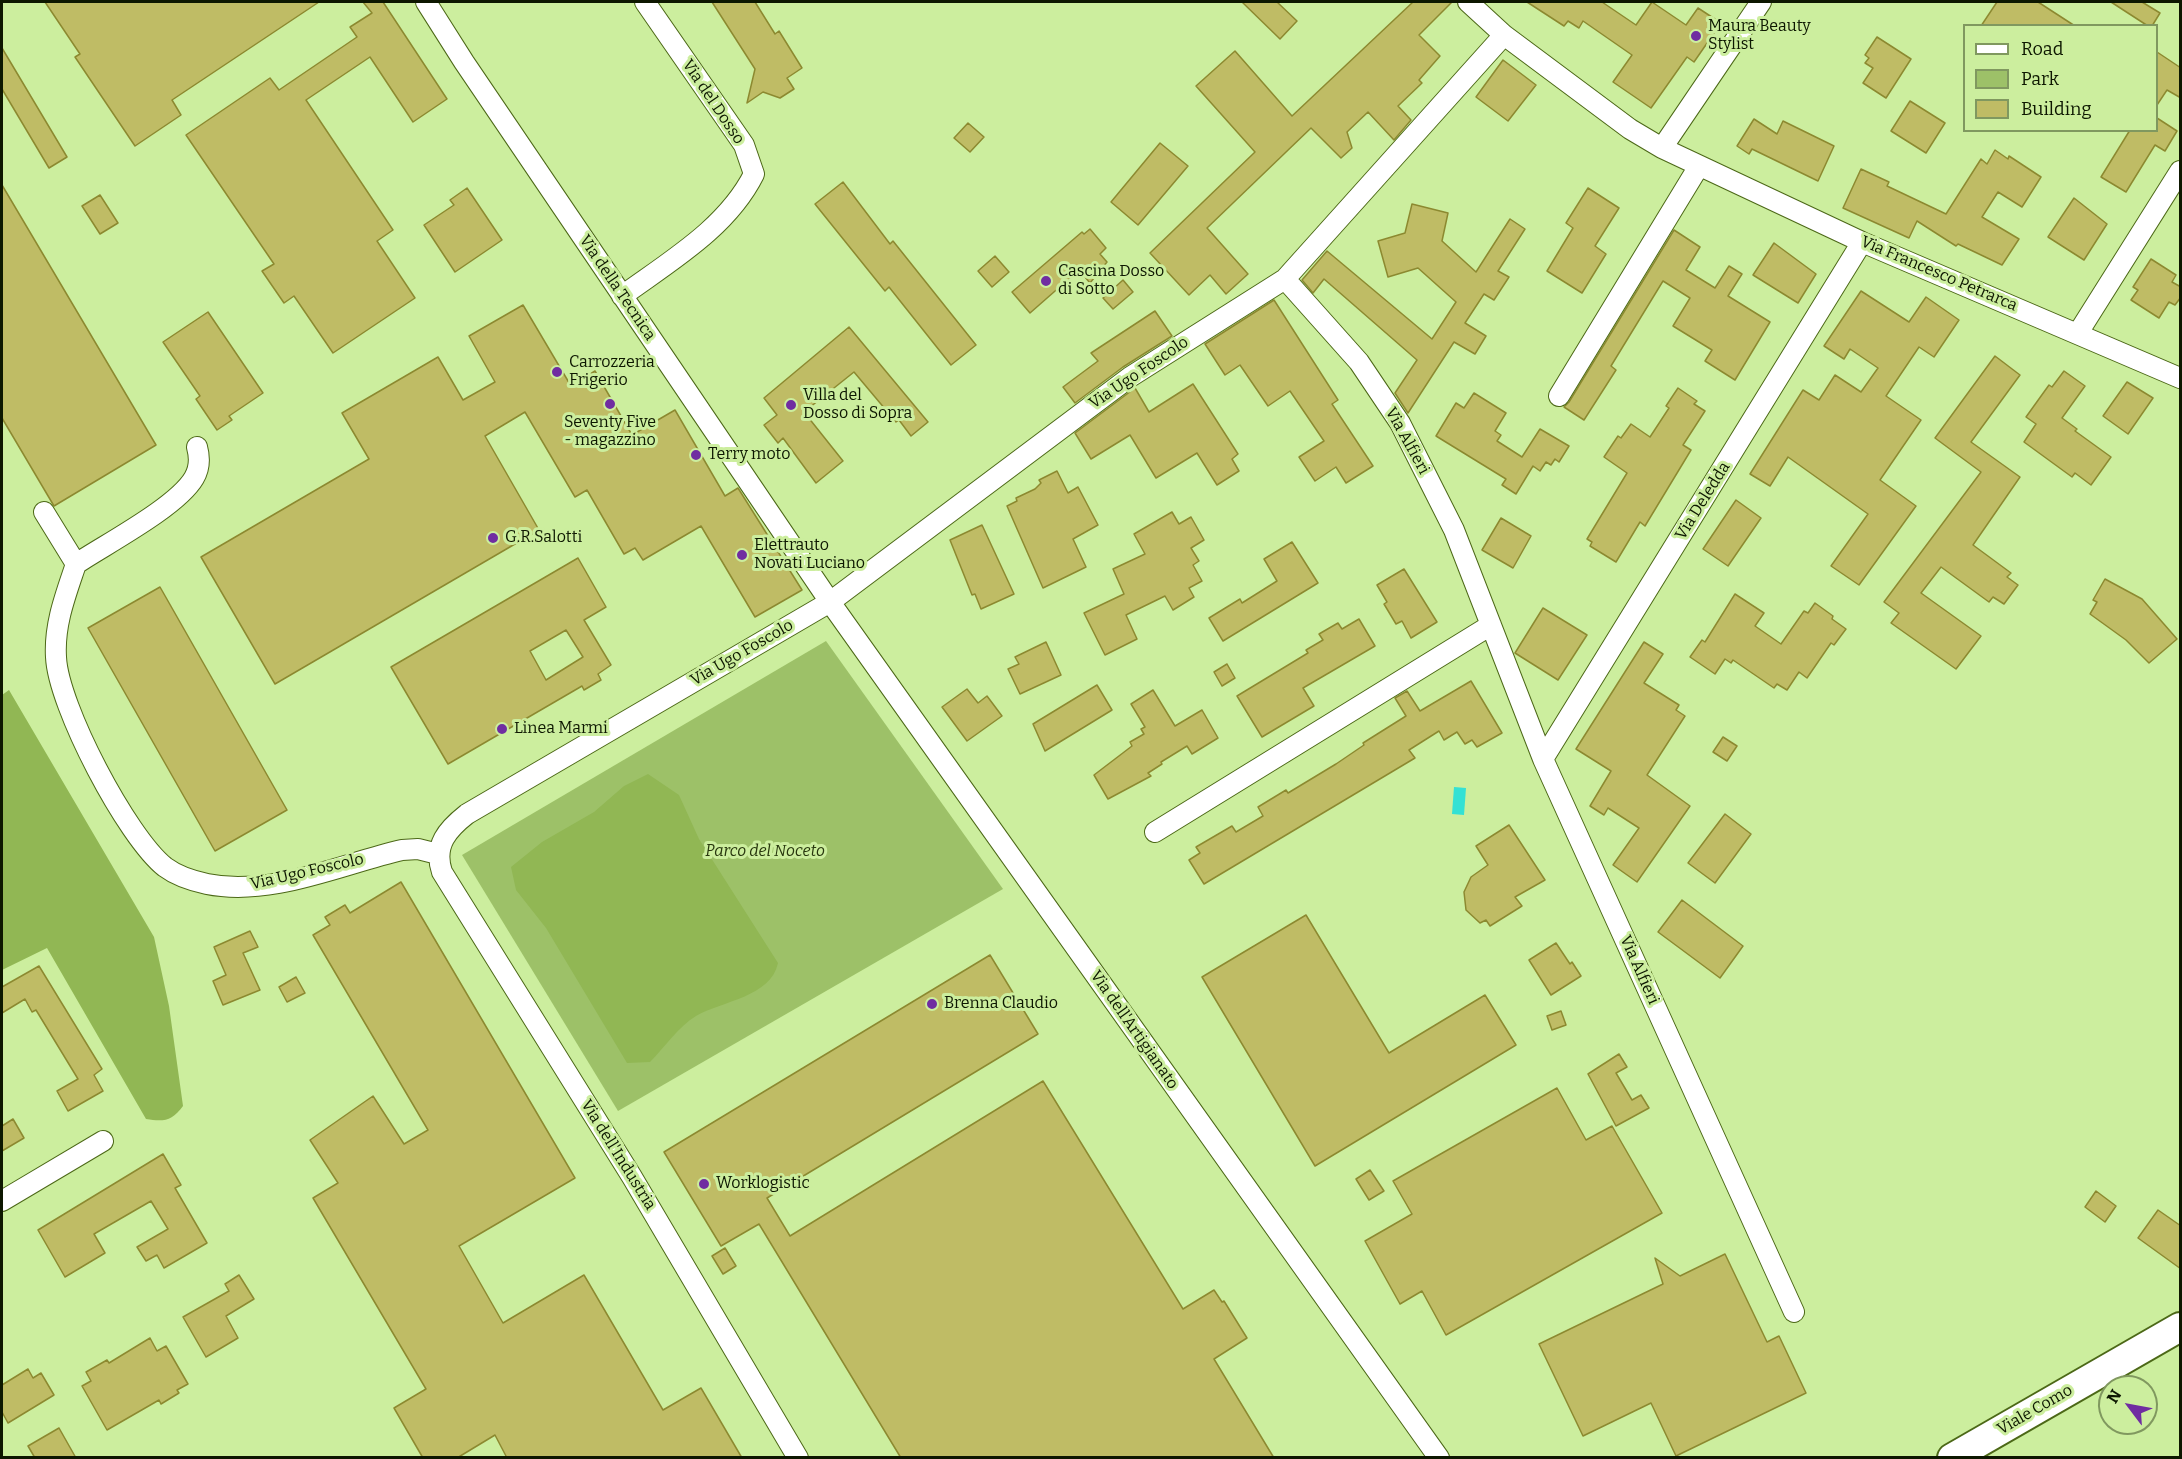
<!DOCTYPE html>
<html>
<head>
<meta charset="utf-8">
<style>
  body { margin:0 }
  #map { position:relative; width:2182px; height:1459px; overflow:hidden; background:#ccee9e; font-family:Bitter,serif }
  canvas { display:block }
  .frame { position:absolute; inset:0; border:3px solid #0d1700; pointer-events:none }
  .legend { position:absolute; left:1963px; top:24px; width:195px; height:108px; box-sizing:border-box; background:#ccee9e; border:2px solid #80985f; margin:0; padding:8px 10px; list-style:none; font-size:18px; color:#0d1700 }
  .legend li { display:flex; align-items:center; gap:12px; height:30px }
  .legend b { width:30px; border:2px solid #80985f }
  .north { position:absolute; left:2098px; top:1375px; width:60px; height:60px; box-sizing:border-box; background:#ccee9e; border:2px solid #80985f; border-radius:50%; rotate:302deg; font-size:16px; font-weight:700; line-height:24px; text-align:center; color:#0d1700 }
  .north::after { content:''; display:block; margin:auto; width:21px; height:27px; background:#702da1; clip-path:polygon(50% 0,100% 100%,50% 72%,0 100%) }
</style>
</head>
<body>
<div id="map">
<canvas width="2182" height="1459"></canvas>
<div class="frame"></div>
<ul class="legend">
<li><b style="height:8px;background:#fff"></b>Road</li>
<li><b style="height:16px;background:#9dc168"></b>Park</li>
<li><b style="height:16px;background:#bfbc65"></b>Building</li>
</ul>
<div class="north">N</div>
</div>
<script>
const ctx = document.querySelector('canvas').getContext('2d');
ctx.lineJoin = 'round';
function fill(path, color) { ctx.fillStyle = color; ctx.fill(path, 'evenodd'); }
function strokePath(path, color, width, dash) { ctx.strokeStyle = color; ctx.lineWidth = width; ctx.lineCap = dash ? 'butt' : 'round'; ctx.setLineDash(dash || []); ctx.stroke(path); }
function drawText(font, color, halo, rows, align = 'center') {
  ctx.font = font + ' Bitter,serif'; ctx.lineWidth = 6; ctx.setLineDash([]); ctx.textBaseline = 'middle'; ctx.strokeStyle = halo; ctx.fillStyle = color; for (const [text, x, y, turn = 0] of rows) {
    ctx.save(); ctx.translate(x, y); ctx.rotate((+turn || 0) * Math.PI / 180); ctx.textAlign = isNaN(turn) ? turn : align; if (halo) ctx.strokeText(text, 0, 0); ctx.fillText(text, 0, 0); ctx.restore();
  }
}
fill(new Path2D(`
  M826 641 1003 889 618 1111 462 855Z`), '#9dc168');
fill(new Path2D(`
  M9 690 154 937 169 1006 183 1106C172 1121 164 1122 146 1119L47 948 2 970V695Z
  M648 774 679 795 699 839 778 963C771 997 722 1001 696 1016 679 1026 664 1048 650 1062L627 1063 546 928 516 890 511 867 542 842 594 812 624 786Z`), '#91b754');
fill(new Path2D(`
  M1454 787 1466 788 1464 815 1452 814Z`), '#34e1d4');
const building = new Path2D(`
  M45 2H319L172 100 181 115 135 146 75 57 80 54Z
  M363 2H383L447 99 413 122 370 57 306 100 393 230 377 241 415 298 333 353 294 296 284 303 262 271 274 264 186 135 270 78 279 90 357 37 350 27 372 13Z
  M712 2H755L775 34 779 31 802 68 787 78 794 89 780 98 763 92 747 103 755 69Z
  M1242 2H1277L1297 21 1280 39Z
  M1413 2H1452L1419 35 1440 56 1419 80 1422 83 1398 106 1411 120 1394 140 1368 112 1347 132 1352 148 1341 158 1311 128 1207 228 1248 274 1226 294 1210 275 1189 295 1150 253 1255 152 1196 86 1235 51 1292 116Z
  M1527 2H1602L1636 25 1652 2 1686 25 1698 8 1721 23 1694 62 1687 57 1651 108 1613 82 1632 55 1583 21 1579 28 1568 21 1564 26Z
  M1997 2H2038L2075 26H1981Z
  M2111 2H2142L2160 13 2152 26H2148Z
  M1877 37 1911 59 1886 98 1863 83 1873 68 1865 63 1869 58 1865 55Z
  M2 48 67 157 49 168 2 89Z
  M2157 52 2181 68V98L2167 90 2157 105Z
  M1503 60 1536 85 1508 121 1476 97Z
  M1910 101 1945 123 1926 153 1891 131Z
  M2157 118 2177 131 2165 151 2155 145 2126 192 2101 177 2130 130H2157Z
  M1754 119 1777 134 1783 121 1834 146 1818 181 1752 149 1749 154 1737 146Z
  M968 123 984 137 970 152 954 138Z
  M1160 143 1188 166 1138 225 1111 202Z
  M1995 150 2008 159 2009 156 2041 177 2022 207 1998 192 1982 217 2019 239 2002 265 1958 244 1956 246 1917 221 1909 238 1843 208 1861 169 1889 182 1887 186 1946 214 1981 159 1987 164Z
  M843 182 890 244 893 241 976 345 951 365 889 287 885 291 815 204Z
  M2 185 156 445 54 506 2 418Z
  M467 188 502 240 455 272 424 225 454 205 450 200Z
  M1588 188 1619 208 1595 246 1606 254 1582 293 1547 271 1573 228 1566 223Z
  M100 195 118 223 100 234 82 206Z
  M2074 198 2107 224 2084 260 2048 237Z
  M1412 204 1448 213 1442 241 1476 272 1510 219 1525 229 1498 271 1509 277 1494 300 1484 294 1465 323 1486 336 1475 354 1454 342 1408 413 1395 393 1417 360 1324 279 1313 293 1302 280 1327 251 1432 339 1456 302 1418 268 1388 277 1378 241 1405 233Z
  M1090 229 1106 248 1100 254 1107 262 1090 283 1079 270 1030 313 1012 292 1082 232 1084 234Z
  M1674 230 1700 247 1686 270 1715 288 1729 266 1742 274 1728 296 1770 322 1735 380 1705 361 1712 350 1673 326 1690 298 1663 281 1611 366 1616 370 1584 420 1564 407 1569 402Z
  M1774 243 1816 274 1798 303 1753 275Z
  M995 256 1009 272 992 287 978 271Z
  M2151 259 2176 275 2172 282 2181 287V297L2175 305 2169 302 2159 318 2131 300 2138 290 2133 287Z
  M1123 280 1133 292 1113 309 1103 298Z
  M1861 291 1909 322 1926 297 1959 320 1934 357 1919 347 1886 396 1921 420 1880 480 1916 506 1859 585 1831 566 1868 514 1788 457 1770 486 1750 474 1803 390 1819 400 1835 375 1861 392 1878 368 1850 349 1844 359 1824 346Z
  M1274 300 1338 400 1332 404 1373 466 1346 483 1336 467 1315 481 1299 457 1324 441 1290 391 1268 406 1240 365 1225 375 1205 344Z
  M523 305 571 386 595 371 632 435 675 410 725 496 738 488 802 590 755 617 701 526 643 560 635 548 624 554 587 490 575 497 525 412 485 436 539 530 275 684 201 557 369 459 342 413 438 357 463 400 495 382 469 336Z
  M1155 311 1172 336 1123 367 1075 403 1063 387 1098 361 1091 353Z
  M208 312 263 393 229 416 232 420 217 430 196 399 200 396 163 342Z
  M849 327 928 422 911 436 899 420 896 422 854 372 804 412 843 461 816 483 783 438 778 443 764 425 777 415 764 398Z
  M1995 356 2020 375 1971 442 2020 477 1973 545 2011 573 2007 577 2018 585 2004 604 1993 597 1989 602 1941 567 1921 593 1981 636 1956 669 1891 623 1899 613 1884 602 1981 472 1935 438Z
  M2064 371 2085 386 2062 418 2077 429 2075 431 2111 457 2091 485 2075 473 2072 477 2024 442 2036 424 2026 417 2049 385 2052 387Z
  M2127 382 2153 398 2128 434 2103 416Z
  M1193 384 1238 454 1232 459 1239 471 1217 485 1197 453 1156 478 1130 435 1091 459 1075 433 1135 388 1149 412Z
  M1678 388 1697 401 1694 404 1705 411 1683 445 1691 450 1645 526 1640 522 1616 562 1590 546 1592 542 1587 539 1627 473 1604 457 1618 436 1621 438 1631 424 1650 437 1669 408 1666 406Z
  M1474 393 1506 413 1495 431 1501 435 1497 441 1522 457 1540 429 1569 446 1559 462 1555 459 1551 465 1546 462 1540 471 1533 466 1516 494 1502 485 1506 479 1436 436 1456 403 1464 408Z
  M1057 471 1068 493 1078 487 1098 525 1073 539 1086 567 1043 588 1007 506 1017 501 1016 498 1035 489 1041 483 1039 480Z
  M1736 500 1761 518 1728 566 1703 549Z
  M1172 512 1179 524 1191 517 1204 540 1191 548 1199 561 1193 565 1202 581 1189 588 1194 597 1173 610 1165 596 1126 615 1137 639 1105 655 1084 613 1124 594 1113 569 1145 554 1134 534Z
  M1501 518 1531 536 1513 568 1482 550Z
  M982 525 1014 594 981 609 975 594 972 595 950 540Z
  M1292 542 1318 583 1223 641 1209 618 1240 599 1242 603 1277 581 1264 559Z
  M578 558 606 607 584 620 611 665 598 674 601 680 584 690 582 686 448 764 391 667ZM566 630 583 657 546 680 530 651Z
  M1404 569 1437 622 1411 638 1402 621 1396 624 1384 604 1387 602 1377 585Z
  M2105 579 2142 599 2177 639 2149 663 2126 640 2090 614 2097 602 2093 600Z
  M160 587 287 810 215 851 88 628Z
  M1735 594 1764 613 1755 626 1781 644 1804 611 1808 613 1815 603 1833 616 1832 619 1846 629 1834 645 1831 643 1807 678 1799 672 1787 690 1777 684 1774 688 1733 660 1731 663 1725 659 1715 674 1690 657 1702 640 1705 642Z
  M1543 608 1587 635 1558 680 1515 653Z
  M1359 619 1375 646 1303 688 1314 706 1262 737 1237 696 1308 653 1306 650 1323 640 1319 634 1338 623 1342 629Z
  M1046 642 1061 675 1020 694 1008 669 1019 664 1015 657Z
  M1644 642 1663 654 1644 683 1679 705 1676 710 1685 716 1647 775 1690 806 1637 882 1613 865 1639 828 1608 808 1604 815 1590 806 1611 771 1576 749Z
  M1227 664 1235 678 1222 686 1214 672Z
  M1471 681 1502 733 1477 747 1472 740 1465 744 1457 732 1444 740 1439 731 1409 750 1415 758 1204 884 1189 860 1200 853 1196 847 1232 826 1236 832 1263 816 1258 807 1286 790 1288 793 1336 764 1364 745 1363 743 1406 716 1395 698 1407 691 1420 711Z
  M1097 685 1112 710 1045 751 1033 724Z
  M967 689 978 703 987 696 1002 716 967 741 942 707Z
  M1153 690 1175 726 1202 710 1218 738 1192 754 1187 746 1161 762 1162 764 1148 773 1151 776 1108 799 1094 775 1132 746 1130 742 1144 734 1141 729 1145 727 1131 704Z
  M1723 737 1737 746 1727 761 1713 752Z
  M1725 814 1751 834 1715 883 1688 863Z
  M1509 825 1545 880 1515 897 1522 906 1490 926 1486 920 1480 923 1466 910 1464 892 1471 877 1488 865 1476 846Z
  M401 882 575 1178 459 1246 503 1323 584 1275 663 1410 701 1388 742 1458H507L495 1435 457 1458H423L394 1408 426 1389 313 1198 338 1183 310 1140 373 1096 404 1144 428 1130 313 935 330 925 325 917 345 905 350 913Z
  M1682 900 1743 946 1720 978 1658 932Z
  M1306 915 1389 1053 1485 995 1516 1045 1315 1166 1202 977Z
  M250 931 258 947 243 953 260 990 223 1005 213 981 226 975 214 947Z
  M1556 943 1570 964 1572 962 1581 976 1551 995 1529 960Z
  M990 955 1038 1034 767 1198 790 1236 1043 1081 1183 1309 1214 1290 1222 1302 1224 1301 1247 1338 1214 1359 1274 1458H901L759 1224 721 1246 664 1152Z
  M39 966 102 1069 94 1075 103 1091 68 1111 57 1091 78 1079 36 1010 32 1012 25 999 2 1013V987Z
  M296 977 305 993 287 1002 279 987Z
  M1561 1011 1566 1025 1552 1030 1547 1016Z
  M1619 1054 1627 1067 1616 1073 1632 1100 1641 1095 1649 1108 1616 1126 1588 1074Z
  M1557 1088 1586 1140 1612 1126 1662 1213 1446 1335 1422 1291 1400 1304 1365 1241 1412 1214 1393 1181Z
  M13 1119 24 1138 2 1151V1126Z
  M163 1154 181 1185 175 1188 207 1243 164 1268 157 1255 146 1261 137 1247 168 1229 151 1201 94 1234 105 1253 65 1277 38 1230Z
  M1370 1170 1384 1191 1369 1200 1356 1179Z
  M2096 1191 2116 1206 2105 1222 2085 1207Z
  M2158 1210 2181 1226V1269L2138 1238Z
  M725 1248 736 1266 723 1274 712 1256Z
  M1725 1254 1767 1342 1779 1336 1806 1393 1676 1456 1651 1403 1583 1436 1539 1344 1663 1284 1655 1258 1680 1276Z
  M239 1275 254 1299 226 1316 238 1338 206 1357 183 1317 229 1291 225 1284Z
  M150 1338 157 1351 166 1346 188 1384 177 1390 179 1393 161 1404 159 1400 107 1430 82 1386 91 1381 86 1372 107 1360 109 1363Z
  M28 1369 33 1378 41 1373 54 1395 8 1423 2 1412V1385Z
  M59 1428 76 1458H35L28 1446Z`);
fill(building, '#bfbc65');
strokePath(building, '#8c8930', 1.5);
const minor = new Path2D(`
  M426 2 464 62 830 602 1439 1458
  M1468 2 1504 35 1630 129 1662 148 1862 242 2180 378
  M1662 148 1761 2
  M1285 279 1359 362 1400 423 1454 530 1543 759 1794 1312
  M622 296C670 261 727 228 754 174L744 145 645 2
  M2078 333 2180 171
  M1559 396 1699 166
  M44 512 76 564C66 594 54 624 56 657 58 706 127 837 165 867 177 876 193 881 207 884 271 897 341 864 402 850L418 849 438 854
  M76 564C106 544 177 507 194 478 200 468 200 458 197 447
  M1543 759 1862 242
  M1155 832 1491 625
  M2 1201 103 1141
  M798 1458 632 1177 442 872C433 845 448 829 467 814L830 602 1130 377 1285 279 1504 35`);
const secondary = new Path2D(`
  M1952 1458 2180 1327`);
strokePath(minor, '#4c6817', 22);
strokePath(secondary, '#4c6817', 32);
strokePath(minor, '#fff', 20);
strokePath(secondary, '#fff', 28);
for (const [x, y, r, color] of [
  [1696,36,6,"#702da1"],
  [1046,281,6,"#702da1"],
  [557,372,6,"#702da1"],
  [610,404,6,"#702da1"],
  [791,405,6,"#702da1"],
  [696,455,6,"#702da1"],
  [493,538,6,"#702da1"],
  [742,555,6,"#702da1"],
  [502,729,6,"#702da1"],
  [932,1004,6,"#702da1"],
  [704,1184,6,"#702da1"]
]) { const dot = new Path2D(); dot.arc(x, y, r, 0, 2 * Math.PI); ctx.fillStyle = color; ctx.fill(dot); strokePath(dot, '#ccee9e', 2); }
drawText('16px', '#0d1700', '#ccee9e', [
  ["Maura Beauty",1708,27],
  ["Stylist",1708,45],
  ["Cascina Dosso",1058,272],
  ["di Sotto",1058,290],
  ["Carrozzeria",569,363],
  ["Frigerio",569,381],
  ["Villa del",803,396],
  ["Dosso di Sopra",803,414],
  ["Seventy Five",610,423,"center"],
  ["- magazzino",610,441,"center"],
  ["Terry moto",708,455],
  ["G.R.Salotti",505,538],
  ["Elettrauto",754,546],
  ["Novati Luciano",754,564],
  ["Linea Marmi",514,729],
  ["Brenna Claudio",944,1004],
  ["Worklogistic",716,1184]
], 'left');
drawText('16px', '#0d1700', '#ccee9e', [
  ["Via del Dosso",713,102,56],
  ["Via Francesco Petrarca",1939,274,23],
  ["Via della Tecnica",617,288,56],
  ["Via Ugo Foscolo",1139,373,-34],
  ["Via Alfieri",1407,441,61],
  ["Via Deledda",1703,501,-58],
  ["Via Ugo Foscolo",742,653,-30],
  ["Via Ugo Foscolo",307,872,-13],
  ["Via Alfieri",1639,970,66],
  ["Via dell'Artigianato",1134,1030,55],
  ["Via dell'Industria",618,1155,58],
  ["Viale Como",2035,1410,-30]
]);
drawText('italic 16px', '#28370e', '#ccee9e', [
  ["Parco del Noceto",765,852]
]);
</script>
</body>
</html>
